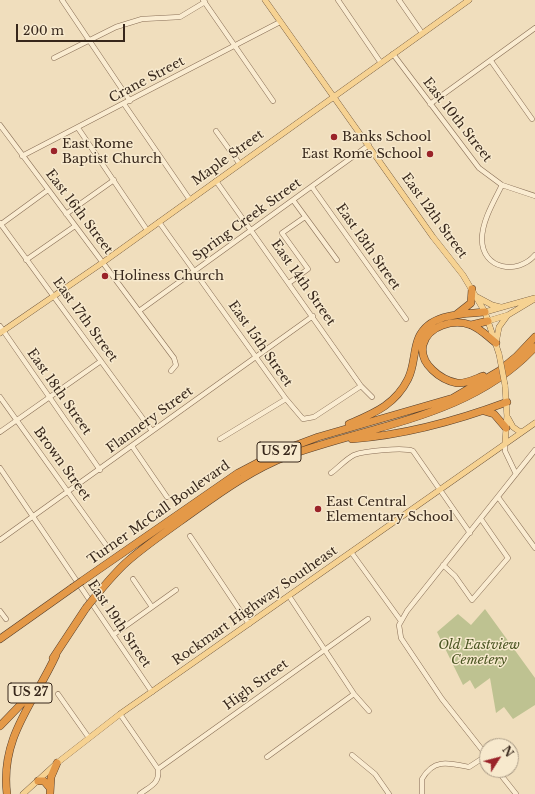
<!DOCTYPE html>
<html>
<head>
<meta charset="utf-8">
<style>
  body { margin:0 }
  #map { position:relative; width:535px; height:794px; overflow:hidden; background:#f0debd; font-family:"Libre Baskerville",serif }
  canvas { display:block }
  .north { position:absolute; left:479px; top:738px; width:40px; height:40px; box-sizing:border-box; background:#f7e9cd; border:1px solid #aa9b86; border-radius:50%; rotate:54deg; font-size:11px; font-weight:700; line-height:16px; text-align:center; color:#37271b }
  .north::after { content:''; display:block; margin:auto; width:14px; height:18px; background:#9a2329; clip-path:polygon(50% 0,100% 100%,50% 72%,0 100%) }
  .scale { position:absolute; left:16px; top:24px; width:109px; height:18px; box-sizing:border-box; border:2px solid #37271b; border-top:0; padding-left:5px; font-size:12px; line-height:14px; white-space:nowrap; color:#37271b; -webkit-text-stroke:3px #f7e9cd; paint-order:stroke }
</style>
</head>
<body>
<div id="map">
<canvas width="535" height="794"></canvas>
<div class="north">N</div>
<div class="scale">200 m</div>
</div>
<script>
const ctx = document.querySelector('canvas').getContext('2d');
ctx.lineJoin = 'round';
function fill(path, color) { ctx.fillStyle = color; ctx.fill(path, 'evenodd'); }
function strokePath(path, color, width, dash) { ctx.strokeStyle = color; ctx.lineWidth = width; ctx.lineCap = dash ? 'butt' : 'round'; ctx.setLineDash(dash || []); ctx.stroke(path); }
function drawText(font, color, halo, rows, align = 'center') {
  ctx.font = font + ' "Libre Baskerville",serif'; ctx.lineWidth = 3; ctx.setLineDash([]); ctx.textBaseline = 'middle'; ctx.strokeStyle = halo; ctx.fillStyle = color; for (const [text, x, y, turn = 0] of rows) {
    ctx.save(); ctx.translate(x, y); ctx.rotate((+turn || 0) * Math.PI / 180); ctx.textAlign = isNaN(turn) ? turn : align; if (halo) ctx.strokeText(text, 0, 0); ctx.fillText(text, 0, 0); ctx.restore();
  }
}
fill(new Path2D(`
  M485 609 535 678V705L513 719 504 707 496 713 490 678 475 689 470 680 463 685 437 632 458 614 471 625Z`), '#bec291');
const minor = new Path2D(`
  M62 0 130 101
  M203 0 273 101
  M338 0 381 63
  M399 0 422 33
  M393 54 479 168 502 185 535 196
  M54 58 116 27 142 19 180 17 205 2
  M491 61 532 119
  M124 104 190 200
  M430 104 535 28
  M0 125 174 358 176 365 171 371
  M78 128 147 230
  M216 131 239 163
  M22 156 280 22
  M216 181 361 386 372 397
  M502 185C494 201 482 221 482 239 482 270 518 275 535 255
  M312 187 406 319
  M293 200 337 260
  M66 214 114 180
  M159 222 286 399 303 419 314 417 361 386
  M0 223 152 431
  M0 225 48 190
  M26 260 75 226
  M289 283 308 269 282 233 305 217
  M139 311 369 145
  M0 326 100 470
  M0 397 106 545
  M0 432 101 361
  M220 439 286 399
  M505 444V451L516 474
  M132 446 167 497
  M0 468 152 692
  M331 473C338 468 346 459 354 455 364 451 404 447 413 451L470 533
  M498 497 535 548
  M190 536 249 624
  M0 540 313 316
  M351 552 401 621
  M443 565 455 576 472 600 508 558 481 519
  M133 579 152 607
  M289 596 354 694 369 711
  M0 611 6 619
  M113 635 176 590
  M58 694 89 738
  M120 714 158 769C160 784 150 786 140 794
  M352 755 375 774 389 794
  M487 756 442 699 401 638 399 625 407 611 535 450
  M267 757 354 694
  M158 769 368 619
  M497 770 516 794
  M422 794V779C434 758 449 763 469 767L486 756`);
const major = new Path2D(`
  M265 0 433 237 463 275 485 312 499 354
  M477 297 492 305 500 307
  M485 312 535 298
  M488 321 508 315 533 300
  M0 333 102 263 469 0
  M496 343 499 327 507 316
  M508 418 513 427 520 432 523 431
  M505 444 507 416 505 385
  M23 794 57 763 120 714 535 423`);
const highway = new Path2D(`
  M457 314 471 303 472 289
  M471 325 488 321
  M483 376C475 379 466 384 457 383 441 380 419 364 423 345 428 325 454 319 471 325 481 329 488 337 496 343
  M484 411 494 414 506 428
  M349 424C374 413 395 405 408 379 415 365 413 350 419 337 430 313 463 314 485 312
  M352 439C405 435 456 421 507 402
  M82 581 238 473 278 452 318 437 453 398 499 371 517 356 535 337
  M94 598C105 585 116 571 129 560 150 542 174 526 196 510 225 489 254 469 287 456 371 425 471 417 535 347
  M0 639 72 588
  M53 658 86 608
  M0 726 28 697
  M38 781H44L50 788
  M7 794C0 737 34 703 56 655
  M50 794 51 777 57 763`);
strokePath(minor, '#886e56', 5.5);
strokePath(major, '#553d2a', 6);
strokePath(highway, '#553d2a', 8);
strokePath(minor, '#faecd1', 4.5);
strokePath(major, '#f6d292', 5.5);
strokePath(highway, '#e49948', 7);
const majorBridge = new Path2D(`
  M499 354 505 385`);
const highwayBridge = new Path2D(`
  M72 588 82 581
  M86 608 94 598`);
strokePath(majorBridge, '#553d2a', 6, []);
strokePath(highwayBridge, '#553d2a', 8, []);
strokePath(majorBridge, '#f6d292', 5.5);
strokePath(highwayBridge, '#e49948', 7);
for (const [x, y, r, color] of [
  [334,137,4,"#9a2329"],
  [54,151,4,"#9a2329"],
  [430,154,4,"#9a2329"],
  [105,276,4,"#9a2329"],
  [318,509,4,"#9a2329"]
]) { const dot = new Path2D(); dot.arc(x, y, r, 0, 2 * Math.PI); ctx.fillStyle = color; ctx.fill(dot); strokePath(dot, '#f7e9cd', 1.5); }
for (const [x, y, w] of [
  [279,452,44],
  [30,693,44]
]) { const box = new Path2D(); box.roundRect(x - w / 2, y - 10, w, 20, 3); ctx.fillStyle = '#f7e9cd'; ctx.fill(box); strokePath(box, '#37271b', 1); }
drawText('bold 12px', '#37271b', null, [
  ["US 27",279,452],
  ["US 27",30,693]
]);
drawText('13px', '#37271b', '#f7e9cd', [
  ["Crane Street",147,80,-28],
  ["East 10th Street",457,120,52],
  ["Maple Street",228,158,-36],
  ["East 16th Street",79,212,53],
  ["East 12th Street",434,216,54],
  ["Spring Creek Street",247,220,-36],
  ["East 13th Street",368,247,55],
  ["East 14th Street",303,283,55],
  ["East 17th Street",85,320,54],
  ["East 15th Street",260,344,55],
  ["East 18th Street",59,392,55],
  ["Flannery Street",150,420,-36],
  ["Brown Street",62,464,54],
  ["Turner McCall Boulevard",159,513,-35],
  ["Rockmart Highway Southeast",255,606,-35],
  ["East 19th Street",119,624,56],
  ["High Street",256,685,-36]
]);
drawText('13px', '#37271b', '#f7e9cd', [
  ["Banks School",342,137],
  ["East Rome",62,144],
  ["Baptist Church",62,159],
  ["East Rome School",422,154,"right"],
  ["Holiness Church",113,276],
  ["East Central",326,502],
  ["Elementary School",326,517]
], 'left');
drawText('italic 13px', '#495421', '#f7e9cd', [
  ["Old Eastview",479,645],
  ["Cemetery",479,660]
]);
</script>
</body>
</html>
